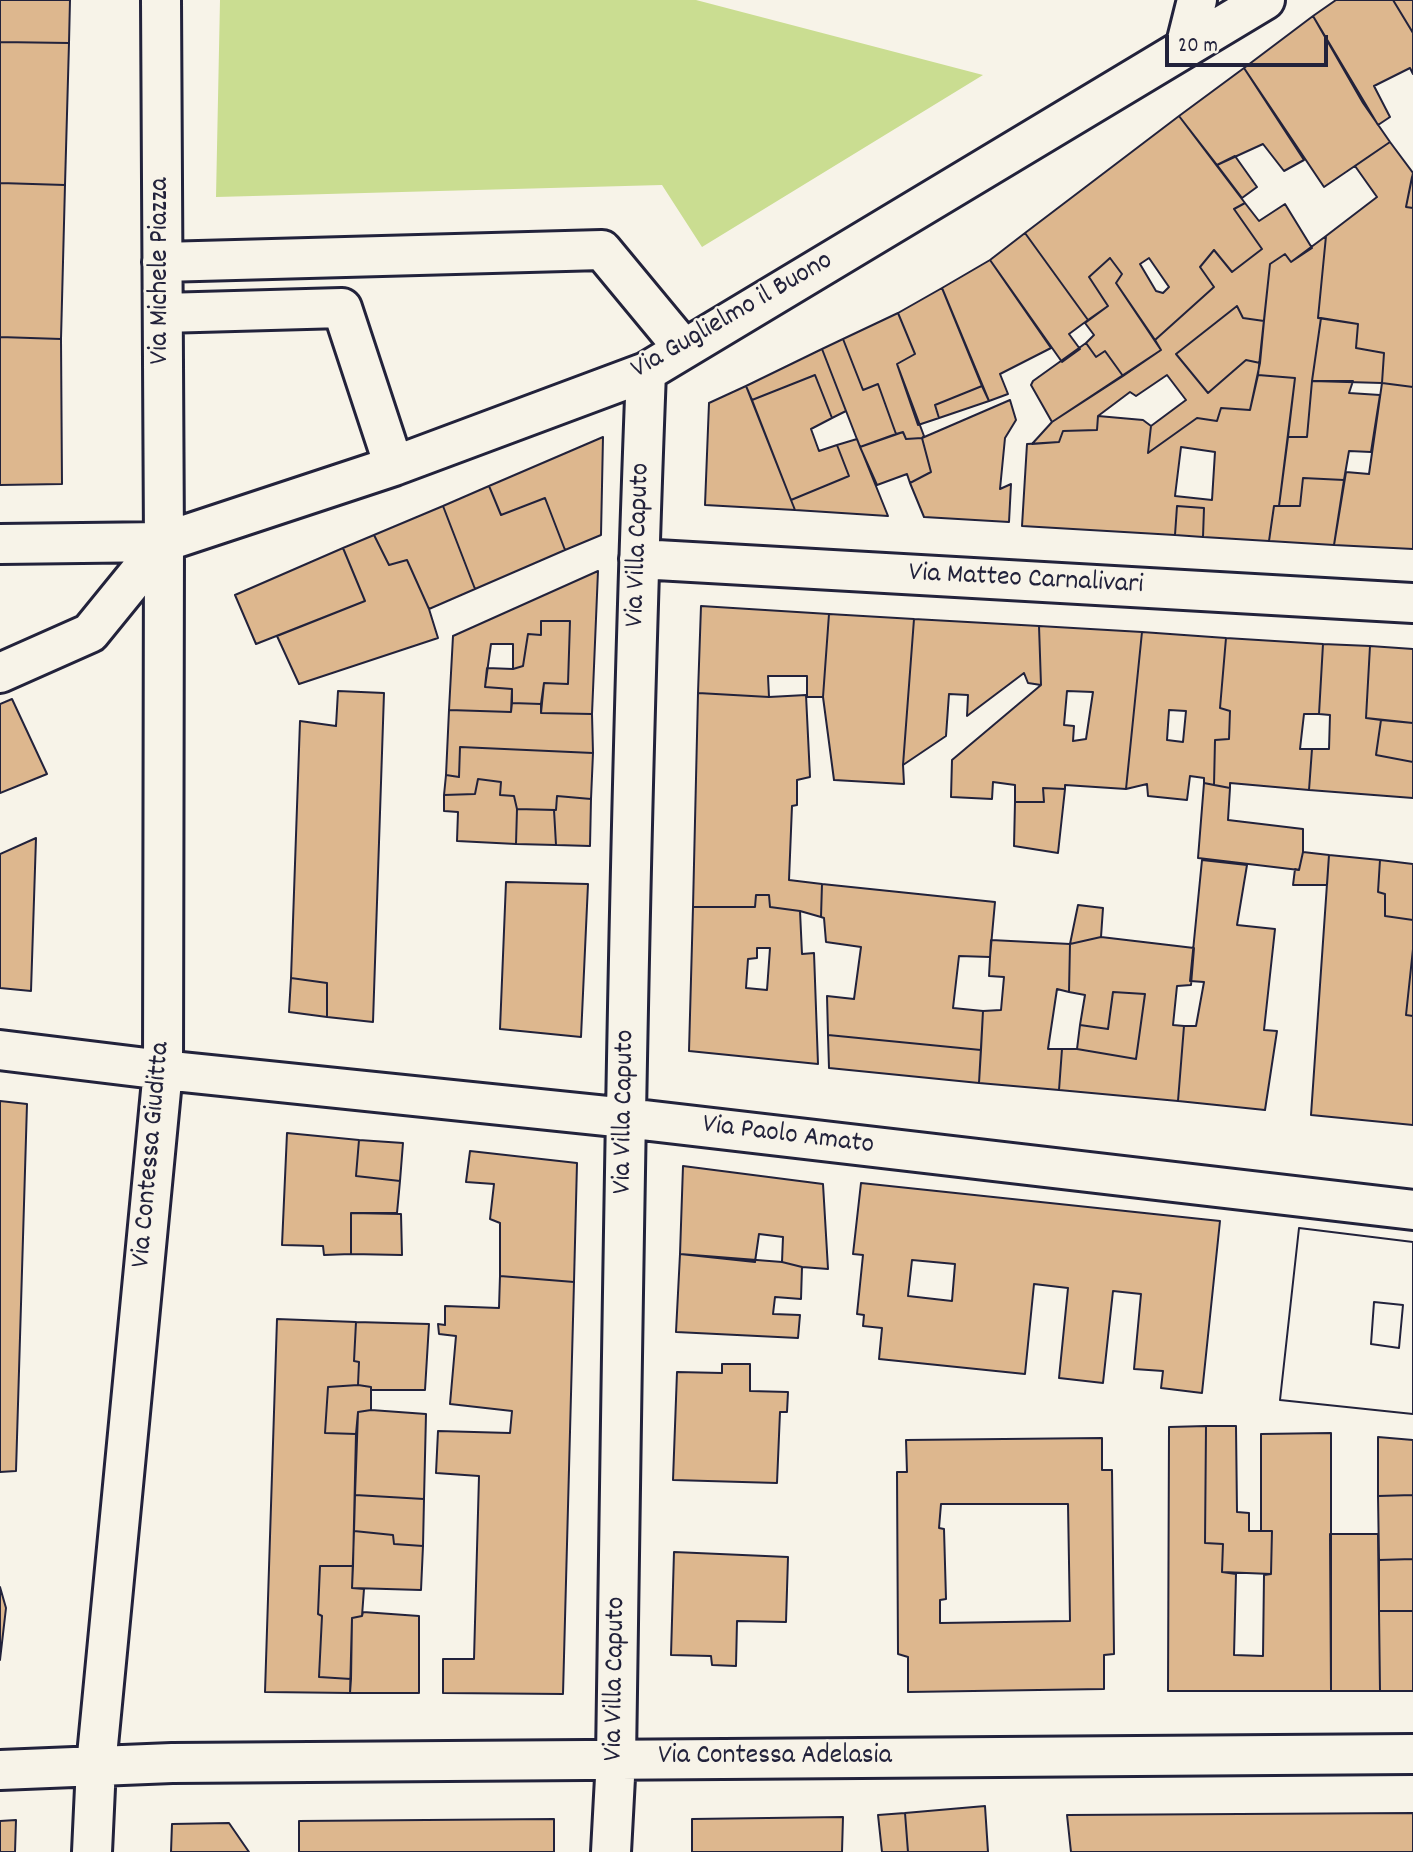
<!DOCTYPE html>
<html>
<head>
<meta charset="utf-8">
<style>
  body { margin:0 }
  #map { position:relative; width:1413px; height:1852px; overflow:hidden; background:#f7f3e8; font-family:Dekko,sans-serif }
  canvas { display:block }
  .scale { position:absolute; left:1165px; top:35px; width:163px; height:32px; box-sizing:border-box; border:4px solid #22223b; border-top:0; padding-left:9px; font-size:21px; line-height:24px; white-space:nowrap; color:#22223b; -webkit-text-stroke:5px #f7f3e8; paint-order:stroke }
</style>
</head>
<body>
<div id="map">
<canvas width="1413" height="1852"></canvas>
<div class="scale">20 m</div>
</div>
<script>
const ctx = document.querySelector('canvas').getContext('2d');
ctx.lineJoin = 'round';
function fill(path, color) { ctx.fillStyle = color; ctx.fill(path, 'evenodd'); }
function strokePath(path, color, width, dash) { ctx.strokeStyle = color; ctx.lineWidth = width; ctx.lineCap = dash ? 'butt' : 'round'; ctx.setLineDash(dash || []); ctx.stroke(path); }
function drawText(font, color, halo, rows, align = 'center') {
  ctx.font = font + ' Dekko,sans-serif'; ctx.lineWidth = 5; ctx.setLineDash([]); ctx.textBaseline = 'middle'; ctx.strokeStyle = halo; ctx.fillStyle = color; for (const [text, x, y, turn = 0] of rows) {
    ctx.save(); ctx.translate(x, y); ctx.rotate((+turn || 0) * Math.PI / 180); ctx.textAlign = isNaN(turn) ? turn : align; if (halo) ctx.strokeText(text, 0, 0); ctx.fillText(text, 0, 0); ctx.restore();
  }
}
fill(new Path2D(`
  M220 0H696L983 75 702 247 662 185 216 197Z`), '#cadd91');
const building = new Path2D(`
  M0 0H70L69 43 0 42Z
  M1336 0H1393L1413 33V74L1410 68 1374 86 1390 117 1378 125 1313 16Z
  M1393 0H1413V33Z
  M1313 16 1363 103 1390 142 1324 187 1244 68Z
  M0 42 69 43 65 185 0 183Z
  M1244 68 1304 160 1284 171 1263 144 1217 165 1179 116Z
  M1179 116 1245 203 1234 209 1262 249 1232 272 1214 250 1200 267 1214 287 1155 340 1116 283 1122 274 1110 258 1089 277 1108 306 1088 320 1025 233ZM1149 258 1169 287 1163 293 1156 291 1140 264Z
  M1390 142 1413 173 1406 207 1413 208V387L1382 383 1384 353 1356 348 1358 324 1318 318 1326 236 1377 197 1355 166Z
  M1235 156 1257 187 1242 198 1217 165Z
  M1413 174V208L1406 207 1412 177Z
  M0 183 65 185 61 339 0 337Z
  M1245 203 1259 221 1285 204 1312 248 1291 262 1285 254 1270 264 1264 321 1243 318 1237 306 1176 354 1208 393 1246 360 1260 363 1250 410 1221 408 1217 421 1197 418 1148 453 1151 426 1186 400 1167 375 1136 396 1130 392 1098 416 1097 430 1063 431 1059 442 1032 444 1052 422 1161 350 1155 340 1214 287 1200 267 1214 250 1232 272 1262 249 1234 209Z
  M1025 233 1088 320 1069 334 1080 349 1062 362 990 260Z
  M1326 236 1318 318H1321L1312 381 1307 437H1288L1295 378 1258 375 1270 264 1285 254 1291 262Z
  M1110 258 1122 274 1116 283 1161 350 1123 376 1105 351 1096 357 1086 343 1094 335 1085 323 1108 306 1089 277Z
  M990 260 1051 348 1000 374 1008 394 989 401 942 288Z
  M942 288 982 386 935 405 939 418 918 425 897 364 915 354 898 313Z
  M1237 306 1243 318 1264 321 1260 363 1246 360 1208 393 1176 354Z
  M898 313 915 354 897 364 924 436 922 438 906 439 903 432 896 434 878 384 863 390 843 339Z
  M1321 318 1358 324 1356 348 1384 353 1382 383 1312 381Z
  M0 337 61 339 62 484 0 485Z
  M843 339 863 390 878 384 896 434 860 447 822 349Z
  M1086 343 1096 357 1105 351 1123 376 1052 422 1031 385 1033 381Z
  M822 349 846 411 832 418 815 375 752 400 746 386Z
  M815 375 832 418 811 429 819 451 837 445 849 476 791 500 752 400Z
  M1258 375 1295 378 1279 506H1274L1269 541 1203 537 1204 508 1177 506 1175 535 1022 526 1027 444 1059 442 1063 431 1097 430 1098 416 1143 420 1151 426 1148 453 1197 418 1217 421 1221 408 1250 410ZM1181 447 1215 452 1212 500 1175 496Z
  M1312 381H1353L1349 393 1380 395 1371 452 1349 451 1344 480 1303 478 1300 506H1279L1288 437H1307Z
  M1382 383 1413 387V549L1334 545 1346 472 1369 474Z
  M746 386 791 500 795 510 705 505 709 403Z
  M982 386 989 401 939 418 935 405Z
  M1010 400 1016 420 1005 438 1000 489 1011 484 1009 522 924 517 910 483 931 472 922 438Z
  M903 432 906 439 922 438 931 472 910 483 907 474 877 485 860 447Z
  M603 437 601 535 565 550 545 498 501 515 489 486Z
  M857 439 888 516 795 510 791 500 849 476 837 445Z
  M1303 478 1344 480 1334 545 1269 541 1274 506H1300Z
  M489 486 501 515 545 498 565 550 475 589 443 506Z
  M443 506 475 589 429 609 407 560 389 565 374 535Z
  M1177 506 1204 508 1203 537 1175 535Z
  M374 535 389 565 407 560 429 609 438 638 299 684 277 636 365 601 343 548Z
  M343 548 365 601 256 644 235 595Z
  M598 571 592 714 541 713 544 683 568 684 570 621H541V635L528 634 523 666 513 669V644H491L485 687 512 689 511 712 449 710 453 636Z
  M701 606 829 614 823 697H807V676H768L769 697 698 693Z
  M829 614 914 619 903 765 904 784 834 780 823 697Z
  M914 619 1039 626 1041 685 1028 683 1024 673 967 716 968 695 949 694 946 736 903 765Z
  M541 621H570L568 684 544 683 541 704 512 703V689L485 687 487 668 513 669 523 666 528 634 541 635Z
  M1039 626 1142 632 1126 789 1065 785V789L1043 788 1044 802H1015V785L993 782 992 799 951 797 952 760 1041 685ZM1067 691 1093 692 1086 739 1073 741 1074 726 1064 725Z
  M1142 632 1226 638 1220 708 1230 711 1229 739 1215 740 1214 785 1204 783V778L1190 776 1187 800 1148 796 1147 784 1126 789ZM1169 710 1186 711 1183 742 1167 740Z
  M1226 638 1323 644 1319 714H1304L1300 749H1312L1309 790 1230 783V788L1214 785 1215 740 1229 739 1230 711 1220 708Z
  M1323 644 1370 646 1366 718 1381 720 1376 755 1413 762V798L1309 790 1312 749H1329L1330 715 1319 714Z
  M1370 646 1413 649V723L1366 718Z
  M338 691 384 693 373 1022 327 1017V983L291 978 300 721 336 726Z
  M698 693 769 697 806 695 810 777 797 780V805L792 806 789 880 822 884 821 917 800 911 770 907 769 895H756L755 907H693Z
  M12 699 47 774 0 793V704Z
  M512 703 541 704V713L592 714 593 753 460 747 459 777 446 775 449 710 511 712Z
  M1381 720 1413 723V762L1376 755Z
  M460 747 593 753 591 799 557 796 556 810 517 809 514 796 500 795 501 782 478 779 475 794 444 795 446 775 459 777Z
  M478 779 501 782 500 795 514 796 517 809 516 844 457 841 458 812 444 811V795L475 794Z
  M1204 783 1230 788 1228 820 1303 829V852L1299 870 1198 858Z
  M1043 788 1065 789 1058 853 1014 846 1015 802H1044Z
  M557 796 591 799 590 846 556 845 554 810H556Z
  M517 809 554 810 556 845 516 844Z
  M36 838 31 991 0 988V854Z
  M1303 852 1329 855 1327 885H1293L1295 869 1299 870Z
  M1329 855 1380 860 1378 892 1385 894V916L1413 920V949L1406 1015 1413 1016V1125L1311 1115Z
  M1202 860 1247 865 1237 925 1275 929 1264 1030 1277 1031 1265 1110 1178 1101 1184 1026H1196L1204 982 1190 981Z
  M1380 860 1413 864V920L1385 916V894L1378 892Z
  M506 882 588 884 581 1037 500 1029Z
  M822 884 995 902 990 957 959 956 953 1008 983 1011 981 1050 828 1035 827 996 854 999 861 947 826 942 824 918 821 917Z
  M756 895H769L770 907 800 911 802 954 814 953 818 1064 689 1051 693 907H755ZM757 948H770L767 990 746 988 748 959 757 958Z
  M1078 905 1103 908 1101 937 1070 944Z
  M1101 937 1194 948 1191 985 1177 986 1173 1025 1184 1026 1178 1101 1059 1090 1062 1049H1077L1136 1059 1145 994 1113 992 1108 1029 1080 1025 1085 995 1069 992 1070 944Z
  M991 940 1070 944 1069 992 1057 989 1048 1049H1062L1059 1090 979 1083 983 1011 1001 1010 1004 977 989 976Z
  M1413 949V1016L1406 1015Z
  M291 978 327 983V1017L289 1012Z
  M1113 992 1145 994 1136 1059 1077 1049 1080 1025 1108 1029Z
  M828 1035 981 1050 979 1083 829 1068Z
  M0 1101 27 1104 16 1471 0 1472Z
  M287 1133 359 1140 356 1176 400 1181 397 1213H351V1254L324 1255 323 1246 282 1245Z
  M359 1140 403 1143 400 1181 356 1176Z
  M470 1151 577 1163 574 1282 500 1276V1223L490 1219 494 1184 466 1182Z
  M683 1166 823 1184 828 1269 802 1267 782 1262 783 1237 759 1234 755 1262 680 1254Z
  M861 1183 1220 1221 1202 1393 1161 1388 1163 1371 1134 1369 1141 1294 1113 1291 1103 1383 1059 1378 1068 1288 1034 1284 1025 1374 879 1359 882 1328 863 1326 864 1315 857 1314 863 1255 853 1254ZM912 1260 955 1264 952 1301 908 1296Z
  M351 1213 401 1214 402 1255 351 1254Z
  M1299 1228 1413 1242V1414L1280 1400ZM1374 1302 1403 1305 1399 1348 1371 1344Z
  M1299 1228 1413 1242V1414L1280 1400ZM1374 1302 1403 1305 1399 1348 1371 1344Z
  M680 1254 782 1262 802 1267 801 1299 775 1297 773 1314 800 1315 798 1338 676 1332Z
  M500 1276 574 1282 563 1694 443 1693V1659H474L479 1476 436 1473 438 1431 510 1433 512 1411 450 1404 456 1336 439 1334 438 1324 445 1325V1306L499 1308Z
  M277 1319 356 1322 354 1361 359 1362 358 1385 328 1387 325 1433 356 1434 353 1566H320L318 1614 322 1616 319 1677 351 1679 350 1693 265 1692Z
  M356 1322 429 1324 425 1390H371V1387L358 1385 359 1362 354 1361Z
  M722 1364H750V1391L788 1392 787 1412H780L777 1483 673 1480 677 1372 722 1373Z
  M358 1385 371 1387V1410L358 1412 356 1434 325 1433 328 1387Z
  M371 1410 426 1414 424 1499 355 1495 358 1412Z
  M1206 1426H1236L1237 1512 1249 1513V1531H1272L1271 1574 1222 1572 1223 1544 1205 1543Z
  M1206 1426 1205 1543 1223 1544 1222 1572 1236 1574 1234 1655 1263 1656 1264 1575 1271 1574 1272 1531H1261V1434L1331 1433V1691H1168L1169 1427Z
  M1378 1437 1413 1440V1495L1378 1496Z
  M1102 1438V1470H1112L1114 1654 1104 1655V1689L908 1692V1657L898 1654 897 1472H907L906 1440ZM941 1504H1068L1070 1621 940 1623V1600L946 1599 944 1529 939 1528Z
  M355 1495 424 1499 423 1546 394 1544 393 1535 354 1531Z
  M1413 1495V1559L1379 1560 1378 1496Z
  M354 1531 393 1535 394 1544 423 1546 421 1590 352 1588Z
  M1330 1534H1378L1380 1691H1331Z
  M674 1552 788 1557 786 1622 737 1621 736 1666 712 1665 711 1656 671 1655Z
  M1413 1559V1611H1379V1560Z
  M320 1566H353L352 1588 364 1589 362 1616 352 1618 351 1679 319 1677 322 1616 318 1614Z
  M0 1587 6 1608 0 1660Z
  M1379 1611H1413V1691H1380Z
  M363 1612 419 1616V1693H350L352 1618 362 1616Z
  M985 1806 988 1852H908L905 1813Z
  M905 1813 908 1852H882L878 1815Z
  M1413 1813V1852H1071L1067 1815Z
  M843 1817 842 1852H692V1819Z
  M554 1819V1852H299V1821Z
  M16 1820 15 1852H0V1821Z
  M229 1823 249 1852H171L172 1824Z`);
fill(building, '#ddb78e');
strokePath(building, '#22223b', 2);
const minor = new Path2D(`
  M1185 48 1197 0
  M162 262 602 250 684 349
  M163 313 342 308 394 466
  M0 544 164 542
  M639 559 1413 603
  M0 673 90 633 164 542 394 466 646 372 1265 0
  M0 1050 163 1070 626 1118 1413 1210
  M0 1770 172 1763 1413 1754
  M92 1852 96 1766 163 1070 164 542 161 0
  M611 1852 616 1759C623 1297 628 834 646 372`);
strokePath(minor, '#22223b', 44);
strokePath(minor, '#f7f3e8', 38);
drawText('28px', '#22223b', '#f7f3e8', [
  ["Via Michele Piazza",162,271,-90],
  ["Via Guglielmo il Buono",733,317,-30],
  ["Via Villa Caputo",640,545,-88],
  ["Via Matteo Carnalivari",1026,581,3],
  ["Via Villa Caputo",626,1112,-89],
  ["Via Paolo Amato",788,1137,7],
  ["Via Contessa Giuditta",153,1155,-85],
  ["Via Villa Caputo",617,1679,-89],
  ["Via Contessa Adelasia",775,1758]
]);
</script>
</body>
</html>
